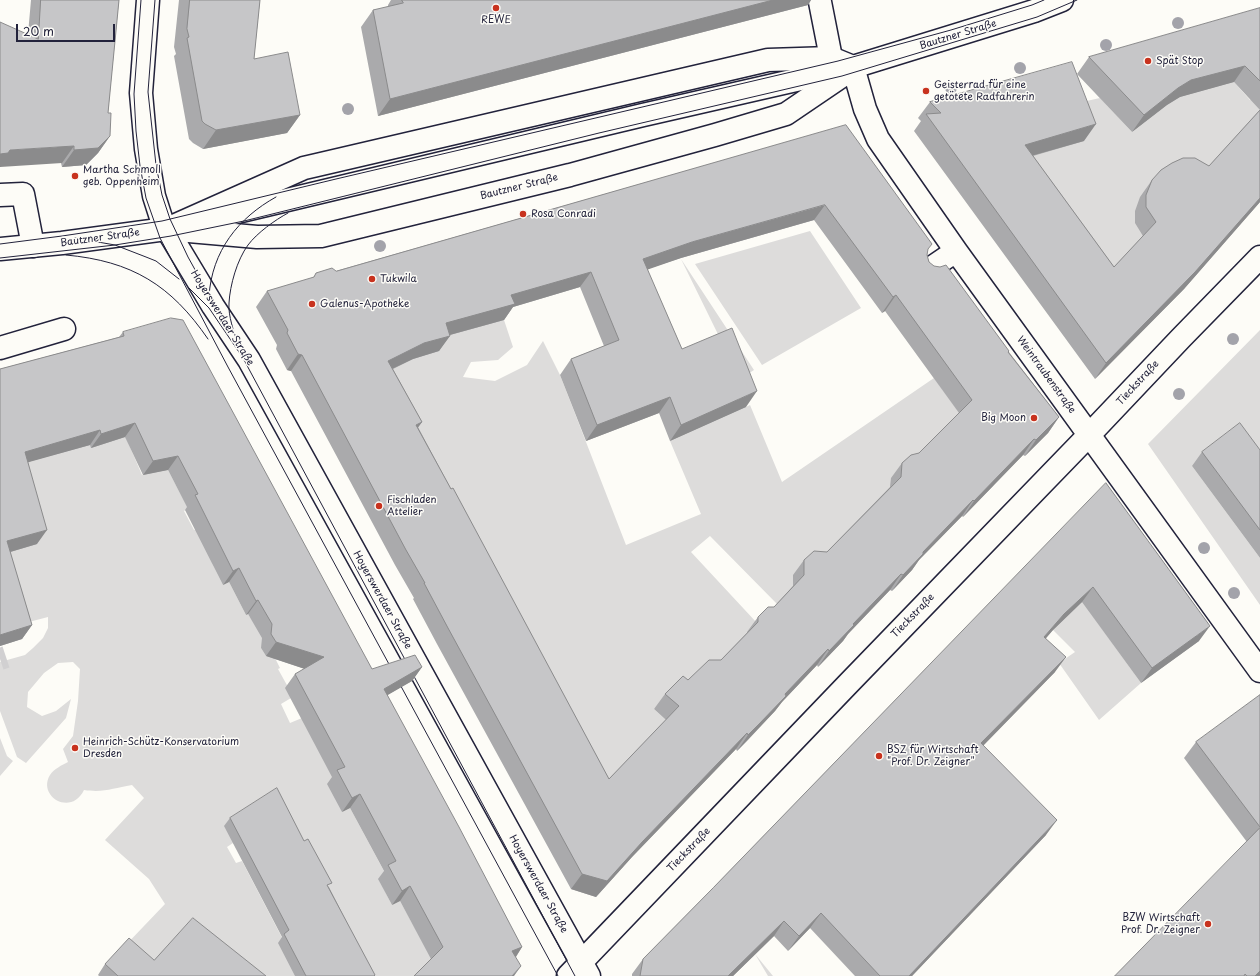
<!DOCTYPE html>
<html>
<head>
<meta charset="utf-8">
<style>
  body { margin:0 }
  #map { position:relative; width:1260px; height:976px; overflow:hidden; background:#fdfcf7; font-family:"Playpen Sans",sans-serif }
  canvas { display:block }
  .scale { position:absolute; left:16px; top:24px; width:99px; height:18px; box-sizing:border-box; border:2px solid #22223b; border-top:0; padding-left:5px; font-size:12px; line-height:14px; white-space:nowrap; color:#22223b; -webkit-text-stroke:3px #fdfcf7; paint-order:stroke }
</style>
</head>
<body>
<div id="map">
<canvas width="1260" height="976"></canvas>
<div class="scale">20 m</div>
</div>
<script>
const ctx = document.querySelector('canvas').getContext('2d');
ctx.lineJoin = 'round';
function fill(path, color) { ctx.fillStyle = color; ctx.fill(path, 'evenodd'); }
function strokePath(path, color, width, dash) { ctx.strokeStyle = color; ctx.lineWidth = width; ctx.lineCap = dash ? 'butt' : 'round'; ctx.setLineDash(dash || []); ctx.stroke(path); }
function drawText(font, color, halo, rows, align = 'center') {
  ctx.font = font + ' "Playpen Sans",sans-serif'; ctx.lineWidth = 3; ctx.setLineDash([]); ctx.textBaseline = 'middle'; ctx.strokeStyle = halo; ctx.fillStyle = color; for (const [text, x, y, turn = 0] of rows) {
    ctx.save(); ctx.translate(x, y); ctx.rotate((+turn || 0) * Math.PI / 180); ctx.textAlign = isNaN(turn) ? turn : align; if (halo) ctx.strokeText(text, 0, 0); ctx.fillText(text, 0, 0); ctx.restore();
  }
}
fill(new Path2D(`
  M1234 82 1250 100 1260 91V114L1102 284 1011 158 1073 104 1100 98 1132 132 1167 105 1180 97Z
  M810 231 861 308 762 365 695 264Z
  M681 259 754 370 740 379Z
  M504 320 513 347 498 360 471 362 463 377 495 381 527 365 543 341 560 375 626 545 701 514 670 441 746 407 750 405 782 482 934 378 961 415 894 488 779 606 710 536 691 552 757 623 747 638 724 662 654 709 668 722 605 796 366 364 434 336Z
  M1260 330V477L1192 466 1260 558V605L1148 444Z
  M121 426 142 475 168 470 188 508 184 511 194 530 200 527 213 565 223 585 229 582 246 615 248 614 265 640 261 648 266 656 272 658 274 656 280 668 278 669 288 687 291 698 281 704 290 723 302 718 335 781 342 812 350 808 386 875 379 880 392 905 400 901 433 961 418 976H359L233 843 227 847 236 863 242 861 302 976H245L146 971 122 949 165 904 149 879 105 840 144 798 132 785C113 788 104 793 84 790 71 817 37 796 50 775 54 769 62 765 68 762L63 749 73 736 78 701 80 669 73 662 58 663 44 673 28 692 27 707 42 716 56 711 71 699 66 718 26 763 17 757 0 711V662L25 655 33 648 43 638 48 628V617L25 623 0 565 15 466 74 449Z
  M1085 593 1092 615 1141 683 1099 720 1059 663 1075 652 1053 630Z
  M0 738 7 756 13 761 0 776Z
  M755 954 773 976H768Z`), '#dddcdb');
strokePath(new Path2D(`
  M0 659 6 657`), '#d1d0d1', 22, [22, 11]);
const minor = new Path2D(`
  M148 0 141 93 146 149 154 196 162 221 213 306 249 360 589 976
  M820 2 831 58
  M0 195 23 194 33 246
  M195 222 643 115 853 67 865 109 878 139 956 251 1260 671
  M928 270 956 251
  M0 348 64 329
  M568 976 847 685 1089 435 1181 338 1260 257`);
const major = new Path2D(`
  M167 229 304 168 317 165 768 60 831 58 853 67
  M0 249 62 243 166 229 257 237 321 236 570 175 715 135 786 114 842 76 853 67 1034 11 1062 0`);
strokePath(minor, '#22223b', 25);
strokePath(major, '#22223b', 25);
strokePath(minor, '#fdfcf7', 22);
strokePath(major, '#fdfcf7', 22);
strokePath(new Path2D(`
  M141 0 134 94 136 131 140 166 146 198 160 238 228 367 558 976
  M155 0 148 92 156 165 162 195 170 219 188 257 219 313
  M75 238 115 245 146 257 156 261 179 279
  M0 244 62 236 162 221 336 179 838 61 951 30 1032 5 1044 0
  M66 255C132 261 171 285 208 339
  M0 258 115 245 171 236 244 221 599 133 842 76 1037 17 1077 0
  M189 288 209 308 243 358 575 976
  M209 296C212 251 238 218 276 197
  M238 344C234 332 228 316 229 303 230 285 237 260 248 245 257 233 275 220 288 213`), '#22223b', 1);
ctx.fillStyle = '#a3a3aa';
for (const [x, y] of [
  [1178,23],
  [1106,45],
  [1020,68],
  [951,88],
  [348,109],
  [380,246],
  [1233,339],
  [1179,394],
  [1204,548],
  [1234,593]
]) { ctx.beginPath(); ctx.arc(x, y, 6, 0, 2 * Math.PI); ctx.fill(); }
fill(new Path2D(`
  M31 0H119L108 113 110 136 98 153 86 165 62 167 28 34Z
  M179 0H260L254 59 300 115 287 133 203 149 193 143 189 139 174 56 176 54 174 47Z
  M391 0H811L808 5 378 116 361 27 373 10 388 7V5Z
  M1260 8V202L1184 289 1095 379 914 131 921 121 918 118 930 102 1084 141 1033 156 1114 267 1143 236 1135 223V211L1140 197 1152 180 1209 166 1260 110 1234 82 1180 97 1167 105 1132 132 1077 74 1089 57Z
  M846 125 927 250V255L929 262 1009 352 1059 417 1048 433 1025 456 1023 455 963 517 962 516 919 560 912 570 892 591 890 590 848 634 843 641 818 667 817 665 782 702 775 711 748 740 737 751 736 749 632 857 596 897 571 889 437 644 413 599 414 598 395 565 291 371 287 370 276 349 277 345 256 307 267 291 313 278 316 273 336 271ZM814 220 882 313 885 311 959 413 919 453 902 463 891 478 890 487 827 552 804 560 793 575V586L774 607 758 617 747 632V633L721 660 665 694 654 709 666 720 609 779 451 489 418 427 422 422 393 369 413 359 439 351 450 335 504 320 513 307 580 287 604 346 571 359 560 375 586 441 659 413 670 441 746 407 682 349 647 269 681 258Z
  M123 332 372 669 422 667 412 681 387 695 522 947 516 957 431 959 400 901 392 905 378 879 384 871 350 808 342 812 327 784 332 777 285 688 295 674 305 669 266 656 261 648 262 638 248 614 246 615 229 582 223 585 185 510 187 507 168 470 143 475 125 437 91 448 90 445 28 462 37 544 10 552 32 625 22 639 0 646V369L119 337Z
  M1260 450V558L1192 466 1202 452Z
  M1106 483 1199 641 1141 683 1082 602 1053 630 1046 638 1055 672 983 746 1046 835 912 976H855L810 928 788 951 774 936 733 976H632V974L643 959 713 888Z
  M1260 695V976H1115L1247 842 1184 758 1196 742Z
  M230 818 329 887 374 976H295L278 943 282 937 224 826Z
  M154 960 266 976H99L98 975 105 964Z`), '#aaaaac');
fill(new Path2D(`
  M773 0H811L808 5 378 116 390 99Z
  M1245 66 1234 82 1180 97 1167 105 1132 132 1144 115 1178 88 1191 80Z
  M300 115 287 133 203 149 216 130Z
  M1096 124 1084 141 1013 161 1025 145Z
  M110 136 98 153 86 165 62 167 74 150Z
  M74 146 62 163 0 167V154L10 150Z
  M1260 198V202L1184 289 1095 379 1106 363Z
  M825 205 814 220 681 258 632 275 643 259 692 242Z
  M591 272 580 287 513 307 504 320 435 339 446 323 511 295Z
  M896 295 885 311 882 313 893 297Z
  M450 336 439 351 413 359 377 376 388 361 424 343Z
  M298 354 302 355 291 371 287 370Z
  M757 391 746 407 670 441 681 425Z
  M670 397 659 413 586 441 597 425Z
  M1059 417 1048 433 1025 456 1036 440Z
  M422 422 411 437 416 425Z
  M135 423 125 437 91 448 101 434Z
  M100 430 90 445 15 466 25 452Z
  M1034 439 1023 455 963 517 974 501Z
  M178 456 168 470 143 475 153 461Z
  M973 500 962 516 919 560 912 570 892 591 903 575 923 552Z
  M47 530 37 544 0 555 7 541Z
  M239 568 229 582 223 585 233 571Z
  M901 574 890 590 848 634 843 641 818 667 829 651 853 624Z
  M1093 587 1082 602 1053 630 1034 652 1044 637 1064 614Z
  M258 600 248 614 246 615 256 601Z
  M32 625 22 639 0 646V635Z
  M1210 626 1199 641 1141 683 1152 668Z
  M276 642 324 657 314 672 266 656Z
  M828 649 817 665 782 702 775 711 737 751 748 735 785 694Z
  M1066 657 1055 672 970 759 981 743Z
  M422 667 412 681 374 703 384 689Z
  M747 733 736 749 632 857 596 897 571 889 582 874 643 841Z
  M360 794 350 808 342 812 352 798Z
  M1057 820 1046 835 912 976H909Z
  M410 886 400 901 392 905 402 891Z
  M821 913 810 928 788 951 799 936Z
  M784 921 774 936 733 976H728Z
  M522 947 513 961 512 951Z
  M521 966 514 976H512Z
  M1260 971V976H1255Z`), '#8b8b8c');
const building = new Path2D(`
  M41 0H119L108 113H111L110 136 98 148 74 150V146L10 150 8 153 0 154V22L38 39Z
  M190 0H260L254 59 288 52 300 115 216 130 205 124 202 121 187 38 189 37 187 29Z
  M402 0H773L390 99 373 10 403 3Z
  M1260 8V81L1245 66 1191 80 1178 88 1144 115 1089 57Z
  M1072 62 1096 124 1025 145 1114 267 1156 222 1146 207V195L1152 180 1161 170 1172 163 1183 158H1195L1209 166 1260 110V198L1195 272 1106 363 926 114 941 113 930 102Z
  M846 125 932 244 928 249 927 255 929 262 934 266 940 267 946 265 1009 351 1008 352 1059 417 1036 440 1034 439 974 501 973 500 923 552V554L903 575 901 574 853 624 854 625 829 651 828 649 785 694 786 696 759 724 748 735 747 733 643 841 607 881 582 874 448 628 424 583H425L406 550 302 355 298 354 287 333 288 330 267 291 314 277 316 273 332 268 336 271ZM825 205 893 297 896 295 972 400 919 453 911 455 902 463 901 477 827 552 814 551 804 560V575L774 607H768L758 617V622L721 660H709L688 680 683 676 665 694 679 706 609 779 453 488 451 489 416 425 422 422 388 361 424 343 450 336 446 323 515 304 511 295 591 272 619 340 571 359 597 425 670 397 681 425 757 391 732 328 682 349 643 259 692 242Z
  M171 318 183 320 372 669 415 655 422 667 384 689 459 827 522 947 512 951 521 966 512 976H414L443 947 410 886 402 891 388 865 396 861 360 794 352 798 337 770 345 767 295 674 324 657 276 642 271 634 272 624 258 600 256 601 239 568 233 571 195 495 198 494 178 456 153 461 135 423 101 434 100 430 25 452 47 530 7 541 32 625 0 635V369L124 336 123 332Z
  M1240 423 1260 450V530L1202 452Z
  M1106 483 1210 626 1152 668 1093 587 1064 614 1044 637 1066 657 981 743 1057 820 909 976H880L821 913 799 936 784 921 728 976H640L643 959 713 888Z
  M1260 695V827L1196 742Z
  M277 788 304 841 308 839 332 883 327 885 375 975 374 976H306L284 934 289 930 230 818Z
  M1260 828V971L1255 976H1247L1245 974 1244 976H1115Z
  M193 918 266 976H118L105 964 129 938 154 960Z`);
fill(building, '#c6c6c8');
strokePath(building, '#8b8b8c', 1);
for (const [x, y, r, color] of [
  [496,8,4,"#c8321e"],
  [1148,61,4,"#c8321e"],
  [926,91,4,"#c8321e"],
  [75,176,4,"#c8321e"],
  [523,214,4,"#c8321e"],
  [372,279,4,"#c8321e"],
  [312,304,4,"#c8321e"],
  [1034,418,4,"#c8321e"],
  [379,506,4,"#c8321e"],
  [75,748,4,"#c8321e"],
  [879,756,4,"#c8321e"],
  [1208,924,4,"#c8321e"]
]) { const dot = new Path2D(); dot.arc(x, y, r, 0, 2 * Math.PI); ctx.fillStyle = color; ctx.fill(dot); strokePath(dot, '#fdfcf7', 1.5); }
drawText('10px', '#22223b', '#fdfcf7', [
  ["REWE",496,20,"center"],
  ["Spät Stop",1156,61],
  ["Geisterrad für eine",934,85],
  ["getötete Radfahrerin",934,97],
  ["Martha Schmoll",83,170],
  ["geb. Oppenheim",83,182],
  ["Rosa Conradi",531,214],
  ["Tukwila",380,279],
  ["Galenus-Apotheke",320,304],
  ["Big Moon",1026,418,"right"],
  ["Fischladen",387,500],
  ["Attelier",387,512],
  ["Heinrich-Schütz-Konservatorium",83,742],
  ["Dresden",83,754],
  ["BSZ für Wirtschaft",887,750],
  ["\"Prof. Dr. Zeigner\"",887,762],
  ["BZW Wirtschaft",1200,918,"right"],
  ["Prof. Dr. Zeigner",1200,930,"right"]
], 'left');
drawText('10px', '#22223b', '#fdfcf7', [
  ["Bautzner Straße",958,35,-17],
  ["Bautzner Straße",519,187,-14],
  ["Bautzner Straße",100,238,-8],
  ["Hoyerswerdaer Straße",222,318,58],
  ["Weintraubenstraße",1046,375,54],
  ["Tieckstraße",1138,383,-47],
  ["Hoyerswerdaer Straße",382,600,61],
  ["Tieckstraße",913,616,-46],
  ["Tieckstraße",689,850,-46],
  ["Hoyerswerdaer Straße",538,884,61]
]);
</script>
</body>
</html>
